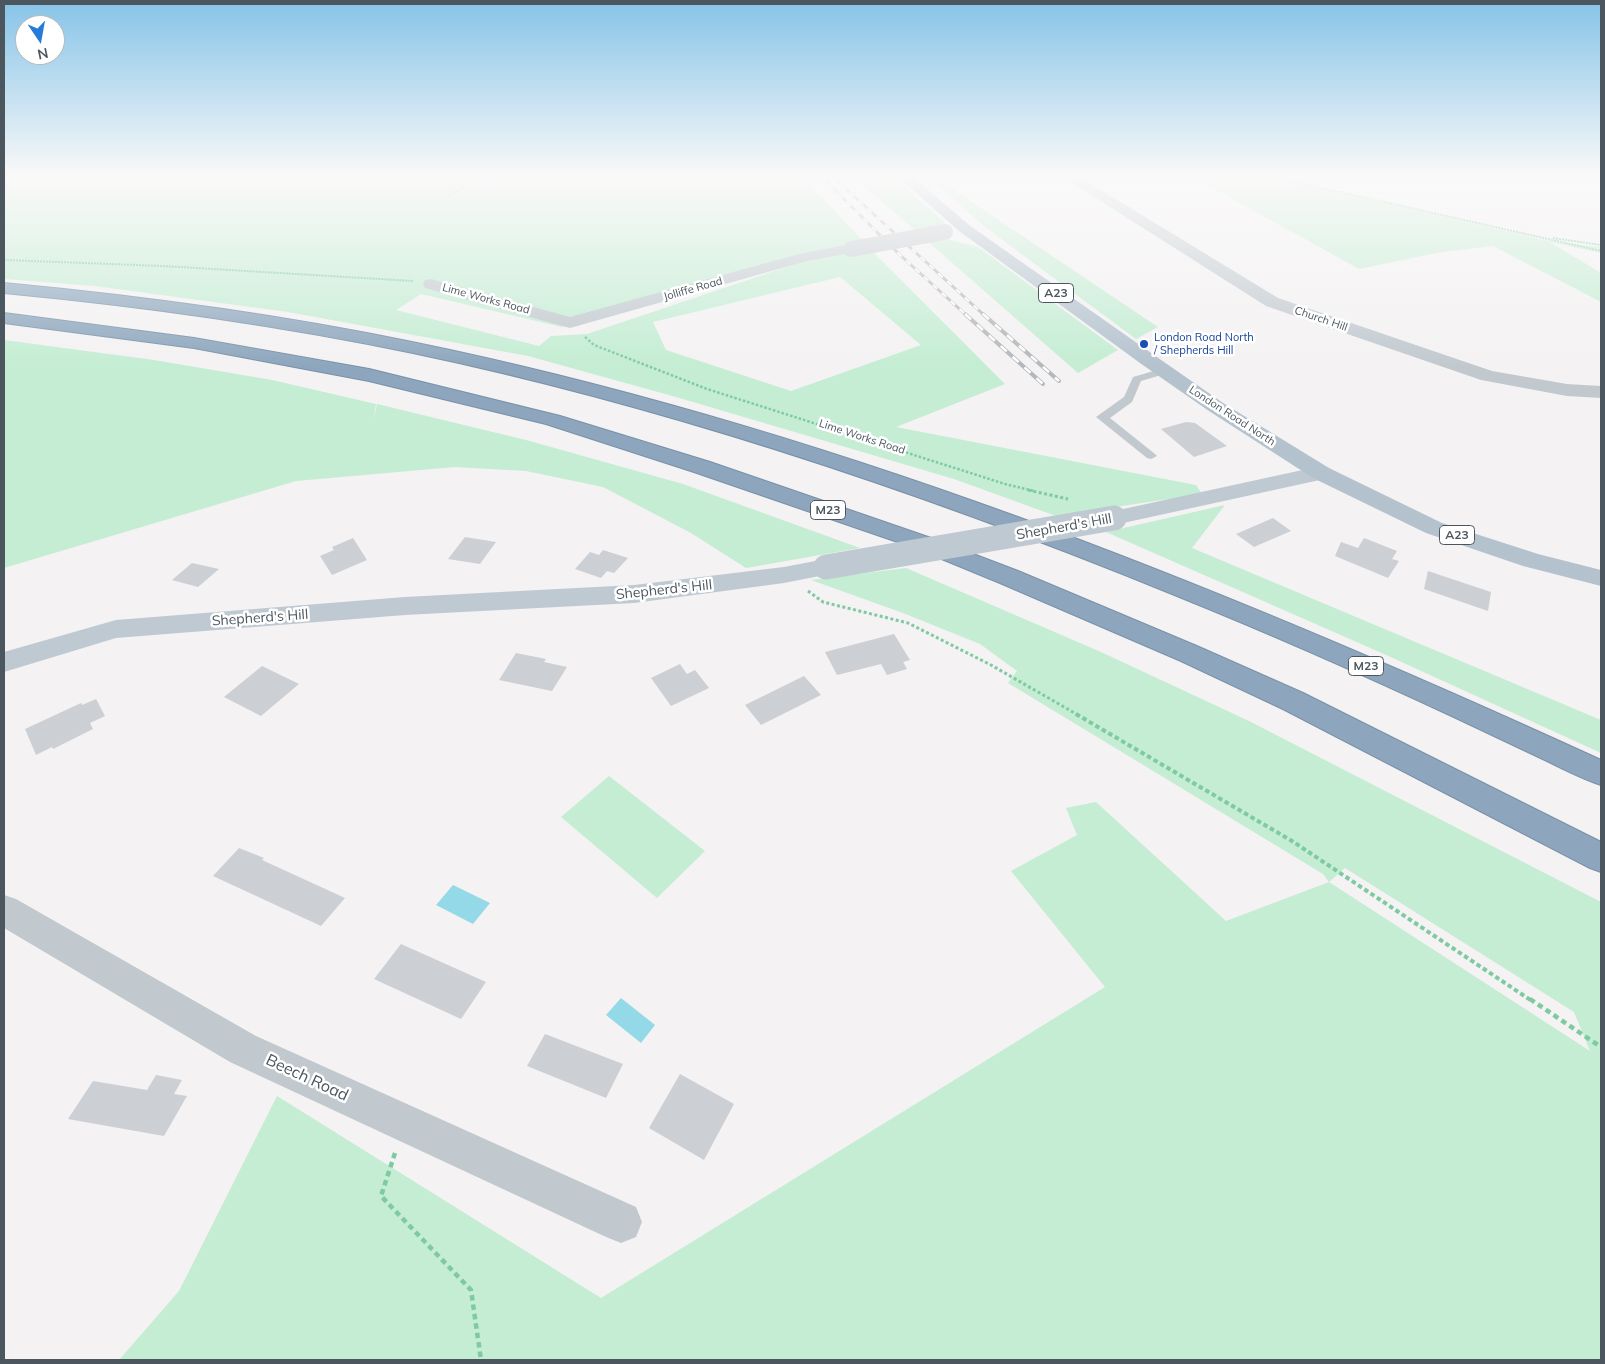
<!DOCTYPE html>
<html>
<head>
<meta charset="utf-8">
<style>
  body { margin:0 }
  #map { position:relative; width:1605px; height:1364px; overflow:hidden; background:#f4f2f2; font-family:Mulish,sans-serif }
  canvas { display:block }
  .frame { position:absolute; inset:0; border:5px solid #4b565e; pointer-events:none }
  .north { position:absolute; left:15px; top:15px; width:50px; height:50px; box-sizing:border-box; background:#fff; border:1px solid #b7bbbf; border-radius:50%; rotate:168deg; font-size:14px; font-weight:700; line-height:20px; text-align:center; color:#4b565e }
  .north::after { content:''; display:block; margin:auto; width:18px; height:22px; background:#267bda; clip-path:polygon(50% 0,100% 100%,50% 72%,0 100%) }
</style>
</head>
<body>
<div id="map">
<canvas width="1605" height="1364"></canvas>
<div class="frame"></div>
<div class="north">N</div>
</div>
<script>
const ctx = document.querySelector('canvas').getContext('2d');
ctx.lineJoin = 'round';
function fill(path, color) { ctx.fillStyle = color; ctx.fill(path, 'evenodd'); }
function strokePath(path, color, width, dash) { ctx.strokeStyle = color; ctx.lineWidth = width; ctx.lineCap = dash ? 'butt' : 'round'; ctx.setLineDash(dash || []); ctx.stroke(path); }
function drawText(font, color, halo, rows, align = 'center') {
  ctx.font = font + ' Mulish,sans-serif'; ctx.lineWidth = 5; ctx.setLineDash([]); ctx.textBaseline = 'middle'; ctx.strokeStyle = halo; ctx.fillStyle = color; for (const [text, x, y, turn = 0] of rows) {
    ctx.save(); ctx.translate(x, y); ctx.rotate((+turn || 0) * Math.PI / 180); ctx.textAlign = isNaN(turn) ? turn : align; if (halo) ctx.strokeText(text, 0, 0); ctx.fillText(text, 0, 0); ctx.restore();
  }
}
fill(new Path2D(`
  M4 176H473L474 183 518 178V176H802L864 242 562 327 421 294 396 310 539 346 551 336 587 334 807 260 870 249 1005 384 896 427 1196 485 1202 494 1056 516 954 479 676 397 528 356 288 312 94 286 4 279ZM840 277 921 345 791 391 666 350 653 322Z
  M852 176H892L945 223 936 229 916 231Z
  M927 176H941L966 198 1158 327 1136 339 985 227Z
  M1191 176H1300L1310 186 1549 241 1601 247V253L1550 242 1601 273V302L1493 246 1442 252 1359 269Z
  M946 239 978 247 1118 350 1078 373 926 240Z
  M4 340 154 360 272 380 376 404 373 421 377 404 526 440 683 484 860 548 746 568 691 533 603 487 526 471 455 467 296 481 4 568Z
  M1225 505 1192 548 1601 720V753L1384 654 1106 532Z
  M906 568 1101 652 1249 721 1601 902V1360H119L179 1291 277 1096 601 1298 1105 987 1011 871 1077 835 1066 808 1096 802 1226 921 1329 882 1323 874 1008 683 1017 671 980 644 903 613 811 580ZM1345 868 1574 1012 1590 1051 1329 882Z
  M609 776 705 851 657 898 561 817Z`), '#c4edd3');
fill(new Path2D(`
  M453 885 490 903 473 924 436 905Z
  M621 998 655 1025 641 1043 606 1015Z`), '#94d9e7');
fill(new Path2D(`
  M1186 422 1195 423 1227 446 1194 457 1161 429Z
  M1273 518 1291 531 1254 547 1236 534Z
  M465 537 496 542 480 564 448 559Z
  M353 538 367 560 332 575 320 556 334 550 332 547Z
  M1364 538 1397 551 1392 559 1399 561 1388 578 1335 556 1341 542 1358 548Z
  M603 550 628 558 614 573 607 571 601 578 575 569 590 552 599 555Z
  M192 563 219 569 198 587 172 580Z
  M1428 571 1491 592 1488 611 1424 589Z
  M894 634 910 660 903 662 907 669 887 675 881 664 837 675 825 652Z
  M516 653 546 659 544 662 567 667 552 691 499 680Z
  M680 664 687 674 695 670 709 688 671 706 651 678Z
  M262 666 299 684 261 716 224 697Z
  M804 676 821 695 761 725 745 705Z
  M96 699 105 716 90 723 93 729 53 749 52 747 36 755 25 729 81 703 82 705Z
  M239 848 264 858 262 860 345 898 321 926 213 876Z
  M401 944 486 982 461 1019 374 979Z
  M545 1034 623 1064 606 1098 527 1066Z
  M680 1074 734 1104 704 1160 649 1128Z
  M156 1075 182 1080 174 1094 187 1096 164 1136 68 1119 93 1081 147 1090Z`), '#cccfd4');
const motorway = new Path2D(`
  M4 283C141 296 277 314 412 342 826 427 1219 585 1601 760V785C1583 779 1565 770 1547 761 1517 747 1486 732 1456 718 1364 675 1271 634 1177 596 930 495 675 408 413 353 278 325 141 306 4 293Z
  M4 313 194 338 369 369 560 416 710 462 931 538 1018 571 1199 647 1303 693 1601 842V872L1590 868 1283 709 1181 661 1000 583 915 548 694 472 546 424 369 381 194 348 4 323Z`);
strokePath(motorway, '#7891a8', 2);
strokePath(new Path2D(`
  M1261 176 1309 185 1601 251
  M1566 176 1601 182
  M449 196 464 187 461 176
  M1553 238 1601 245
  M4 260 163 266 413 281`), '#7ecaa2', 2, [2, 1]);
strokePath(new Path2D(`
  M585 337 594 345 707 389 1005 484 1034 491`), '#7ecaa2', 2.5, [2.5, 2]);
strokePath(new Path2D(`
  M1028 490 1068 499
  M808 591 823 602 908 623 991 665 1078 715`), '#7ecaa2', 3, [3, 2.5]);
strokePath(new Path2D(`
  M1076 714 1292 841 1532 1001`), '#7ecaa2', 4, [4.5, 3]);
strokePath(new Path2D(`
  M1530 999 1601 1047
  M395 1153 381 1196 471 1290 481 1360`), '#7ecaa2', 4.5, [5.5, 4]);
fill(new Path2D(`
  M1164 368 1168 369 1169 371 1168 373 1141 381 1132 402 1110 418 1155 454 1157 456 1151 459 1147 458 1096 417 1124 397 1133 377Z`), '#c1c9cf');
fill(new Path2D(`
  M1061 176H1078L1278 298 1492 371 1567 384 1601 386V398L1567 396 1481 380 1266 306Z
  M851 244 857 246 859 249 857 252 807 261 570 328 425 288 423 284 425 280 431 279 570 317 799 254Z
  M4 895 16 899 256 1036 636 1207 642 1222 636 1237 621 1243 606 1237 230 1062 4 928Z`), '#c1c9cf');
fill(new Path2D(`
  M1321 466 1329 468 1332 473 1329 478 1114 525 1106 523 1102 518 1106 513 1114 511Z
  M826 559 835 561 838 567 835 573 784 583 634 603 405 615 116 638 4 672V652L116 620 405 597 634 585 784 567Z`), '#bfc9d2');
fill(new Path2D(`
  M897 176H912L969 225 1154 355 1223 403 1329 468 1442 523 1538 554 1601 570V586L1523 566 1426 533 1313 478 1209 411 1140 363 959 231Z`), '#b4c2ce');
fill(motorway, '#8da6bd');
const railFar1 = new Path2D(`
  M492 176 493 180
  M821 176 899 254 966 315
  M832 176 984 315`);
const rail = new Path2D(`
  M965 314 1043 384
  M983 314 1059 381`);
strokePath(railFar1, '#b4b7bb', 3);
strokePath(rail, '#b4b7bb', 4);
strokePath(railFar1, '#fff', 2, [6]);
strokePath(rail, '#fff', 2.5, [8]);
strokePath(new Path2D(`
  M851 249 945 232`), '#c1c9cf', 16);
strokePath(new Path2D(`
  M826 567 1114 518`), '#bfc9d2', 25);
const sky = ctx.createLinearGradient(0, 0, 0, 367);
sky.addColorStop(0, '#86c3e8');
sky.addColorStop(0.48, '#faf9f9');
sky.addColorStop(1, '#faf9f900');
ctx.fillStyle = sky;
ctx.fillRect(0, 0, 1605, 367);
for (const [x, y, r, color] of [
  [1144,344,5,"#1a4fb4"]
]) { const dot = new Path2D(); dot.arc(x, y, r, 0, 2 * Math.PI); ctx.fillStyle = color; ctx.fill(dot); strokePath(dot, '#fff', 2); }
drawText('11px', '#4b565e', '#fff', [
  ["Jolliffe Road",693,289,-16],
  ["Lime Works Road",486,299,15],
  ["Church Hill",1321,319,19],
  ["London Road North",1232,416,33],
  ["Lime Works Road",862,437,18]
]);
drawText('11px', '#164399', '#fff', [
  ["London Road North",1154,338],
  ["/ Shepherds Hill",1154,351]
], 'left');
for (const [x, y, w] of [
  [1056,293,35],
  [828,510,35],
  [1457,535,35],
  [1366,666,35]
]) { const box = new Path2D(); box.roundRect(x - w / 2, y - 9.5, w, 19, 4); ctx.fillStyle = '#fff'; ctx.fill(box); strokePath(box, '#4b565e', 1); }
drawText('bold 12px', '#4b565e', null, [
  ["A23",1056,293],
  ["M23",828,510],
  ["A23",1457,535],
  ["M23",1366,666]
]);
drawText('14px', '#4b565e', '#fff', [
  ["Shepherd's Hill",1064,527,-10],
  ["Shepherd's Hill",664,590,-6],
  ["Shepherd's Hill",260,618,-4]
]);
drawText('16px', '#4b565e', '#fff', [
  ["Beech Road",307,1078,25]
]);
</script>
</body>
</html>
